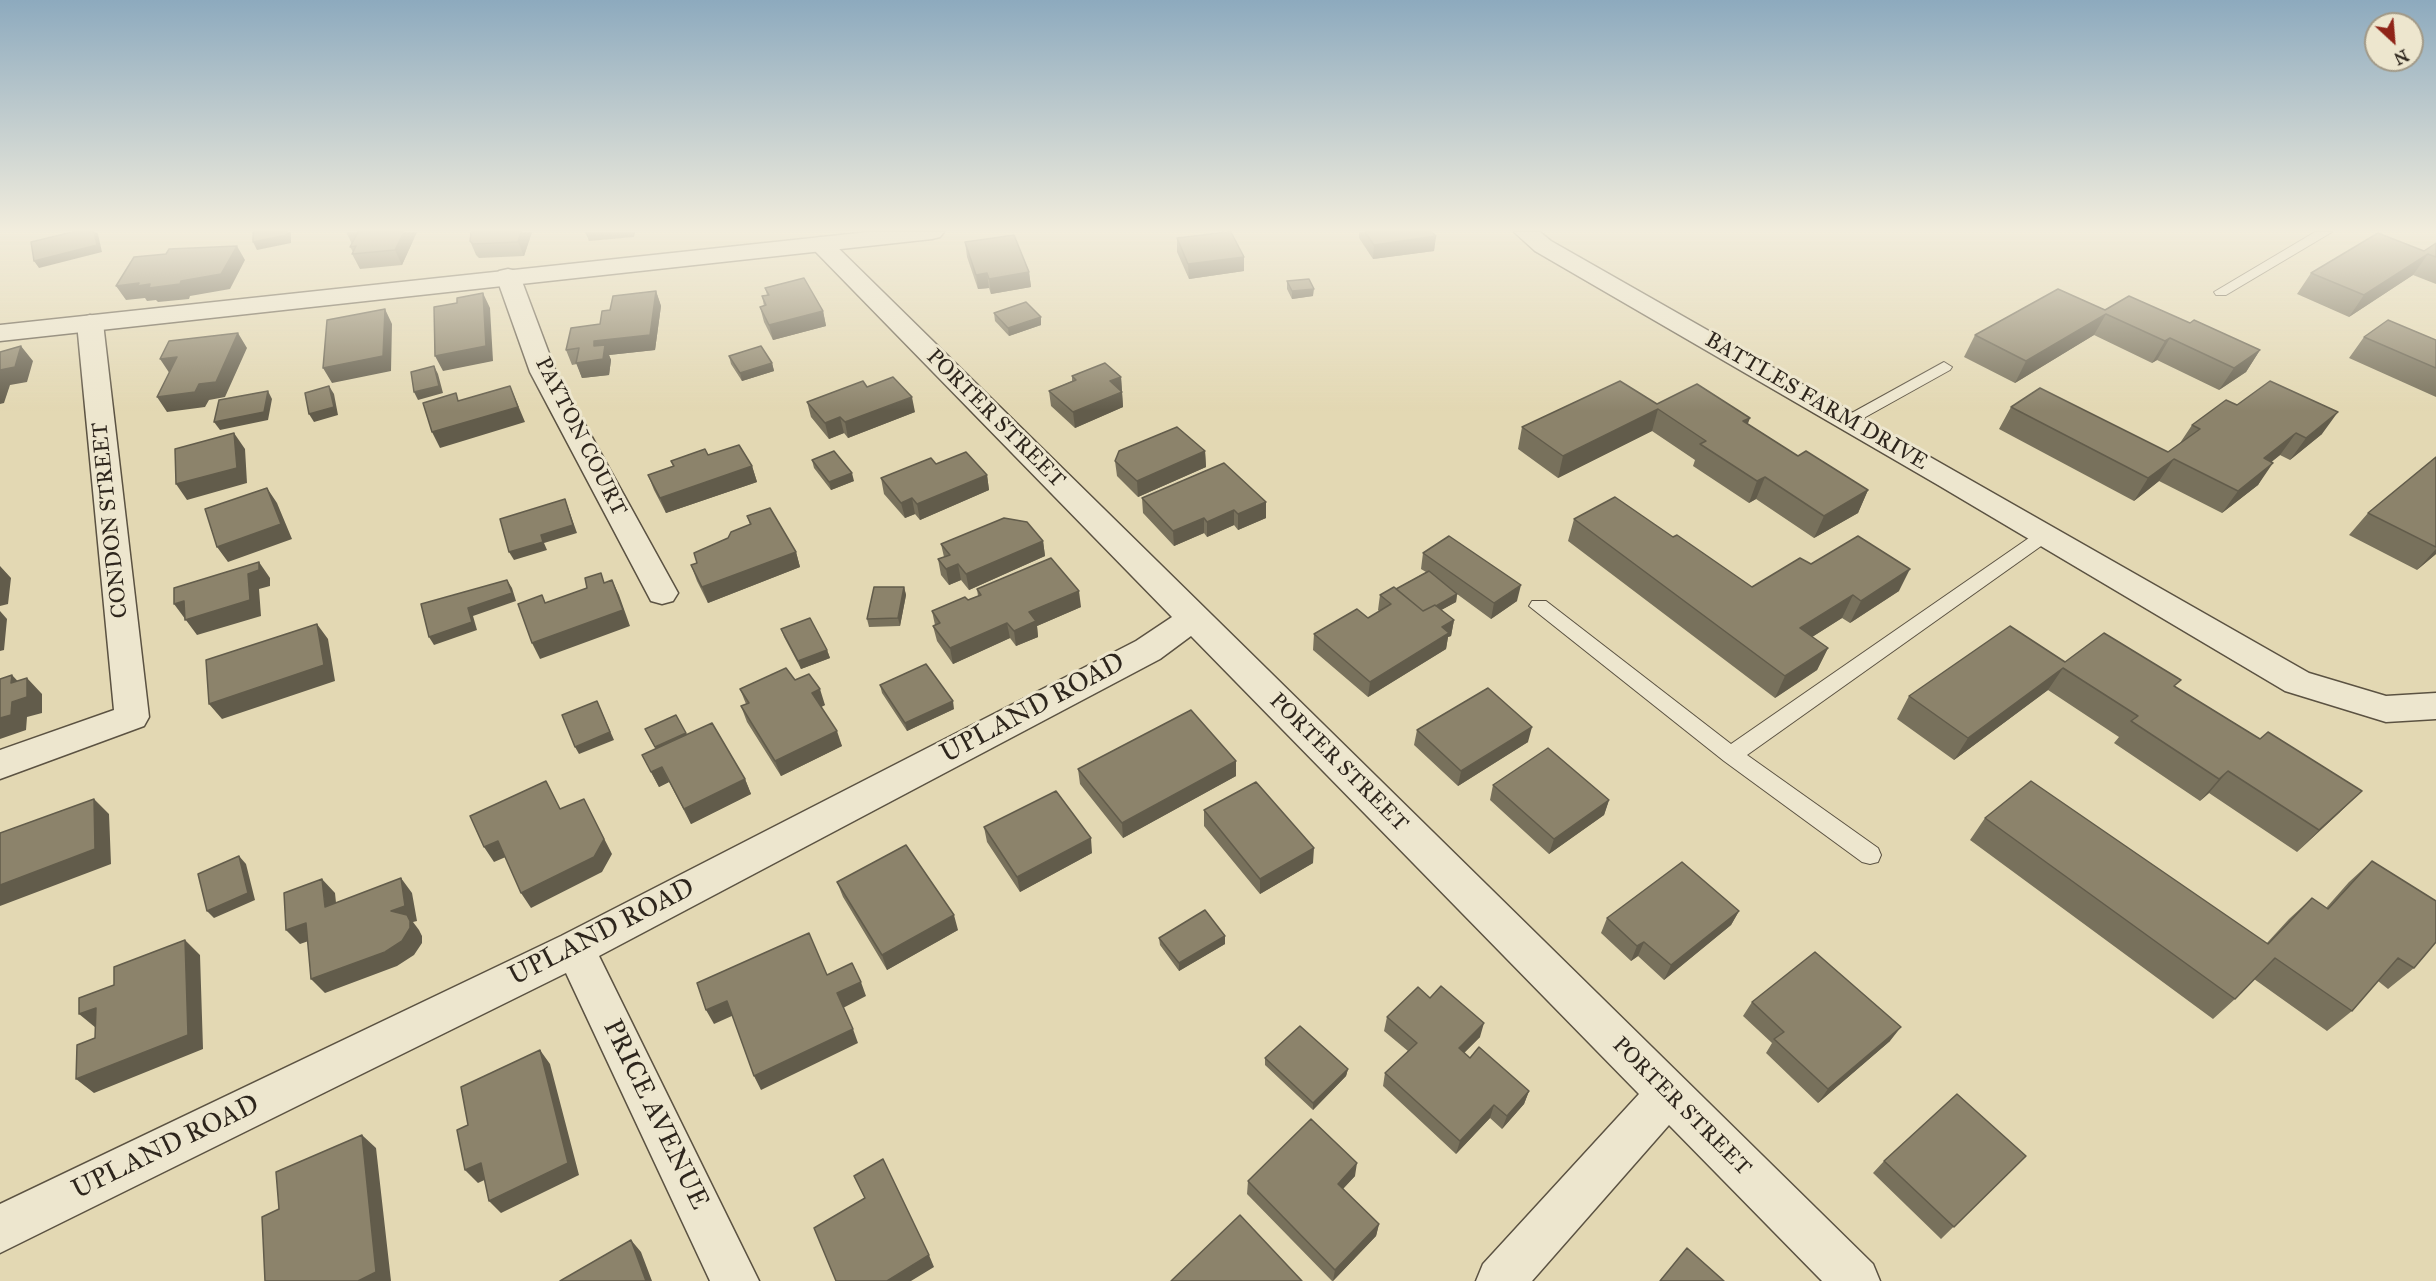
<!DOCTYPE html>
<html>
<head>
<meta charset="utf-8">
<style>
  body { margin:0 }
  #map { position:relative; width:2436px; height:1281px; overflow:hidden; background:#e3d8b3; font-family:"IM FELL Great Primer",serif }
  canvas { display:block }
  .north { position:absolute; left:2364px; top:12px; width:60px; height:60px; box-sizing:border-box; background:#ede6ce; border:2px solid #a19987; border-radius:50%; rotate:154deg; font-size:16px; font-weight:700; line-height:24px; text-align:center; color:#2e261d }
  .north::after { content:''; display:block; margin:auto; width:21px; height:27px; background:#8f2418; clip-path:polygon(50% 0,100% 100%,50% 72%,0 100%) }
</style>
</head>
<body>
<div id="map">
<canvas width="2436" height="1281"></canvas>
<div class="north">N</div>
</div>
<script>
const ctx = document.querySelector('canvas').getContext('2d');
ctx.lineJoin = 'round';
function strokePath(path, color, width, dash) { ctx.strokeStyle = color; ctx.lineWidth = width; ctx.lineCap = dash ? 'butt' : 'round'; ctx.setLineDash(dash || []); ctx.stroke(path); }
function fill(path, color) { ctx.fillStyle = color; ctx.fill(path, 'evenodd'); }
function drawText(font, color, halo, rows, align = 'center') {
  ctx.font = font + ' "IM FELL Great Primer",serif'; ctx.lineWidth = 6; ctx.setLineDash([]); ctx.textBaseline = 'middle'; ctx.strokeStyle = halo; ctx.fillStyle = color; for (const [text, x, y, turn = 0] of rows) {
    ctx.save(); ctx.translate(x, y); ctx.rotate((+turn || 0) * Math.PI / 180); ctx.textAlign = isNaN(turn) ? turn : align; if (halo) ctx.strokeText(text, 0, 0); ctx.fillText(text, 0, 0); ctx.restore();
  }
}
const service = new Path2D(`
  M2315 232H2332L2226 295H2216L2214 292Z
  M1944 362 1952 367 1950 370 1853 424 1847 425 1839 420Z
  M2045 529 2051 531 2054 535 2051 539 1747 755 1878 848 1881 855 1878 862 1870 864 1862 862 1724 761 1529 606 1532 601H1546L1731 744 2039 531Z`);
const minor = new Path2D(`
  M1514 232H1540L1551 241 2309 673 2386 696 2436 693V719L2386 722 2285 691 1938 485 1535 251Z
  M821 237 829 239 1873 1264 1880 1281H1822L1669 1125 1532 1281H1476L1483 1264 1639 1094 1191 636 1160 659 599 956 759 1281H710L566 973 0 1253V1204L561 936 1136 641 1172 617 813 249 809 244 813 239Z
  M508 269 517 271 520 276 556 372 678 593 673 601 662 604 651 601 530 372 496 276 499 271Z
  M90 315 99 318 103 323 149 717 144 726 0 779V750L114 710 77 323 81 318Z`);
const tertiary = new Path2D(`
  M868 232H944L940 237 932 239 0 341V325Z`);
strokePath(service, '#5b5242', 2);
strokePath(minor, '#5b5242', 3);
strokePath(tertiary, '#5b5242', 3);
fill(service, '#ede6ce');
fill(minor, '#ede6ce');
fill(tertiary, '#ede6ce');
fill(new Path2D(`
  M346 232H417L402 265 360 269 352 254 353 252 350 247 352 244Z
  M470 232H532L524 256 479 258 476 255 470 241 471 234Z
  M585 232H635L634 237 589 241Z
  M1359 232H1432L1436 236 1434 251 1373 259 1359 238Z
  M1177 238 1244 257V271L1189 279 1177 252Z
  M965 242 1029 272 1031 287 991 294 989 288 978 289 967 257Z
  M2436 243V284L2413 275 2349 317 2297 294 2311 273 2424 251Z
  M1287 281 1313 296 1292 299 1287 289Z
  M765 288 823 311 826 326 773 340 764 322 760 307 764 306 762 296 767 295Z
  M656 291 661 306 655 350 609 355 611 360 609 375 582 378 577 364 572 365 566 350 600 324 610 310Z
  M2105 310 2190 323 2260 350 2246 372 2219 390 2157 360 2152 363 2094 335 2015 383 1964 357 1975 335Z
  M994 313 1041 325 1009 336 995 321Z
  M2364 337 2436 340V397L2349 358Z
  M729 356 772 363 774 371 742 381 731 364Z
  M1072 376 1121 377 1123 407 1075 428 1051 406 1049 391 1072 381Z
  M807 402 915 412 848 438 844 433 829 439 811 417Z
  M1657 404 1748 424 1798 456 1868 490 1858 513 1814 538 1756 499 1749 503 1693 466 1695 460 1652 431 1558 478 1518 449 1522 427Z
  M2011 407 2168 452 2180 443 2192 425 2322 434 2290 460 2280 455 2271 462 2258 485 2222 513 2159 481 2134 501 1999 429Z
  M1205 451 1206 467 1138 497 1117 476 1115 461Z
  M708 455 752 466 757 482 666 513 654 490 648 475 673 466 671 461Z
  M2436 457V554L2417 570 2349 535 2368 513Z
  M812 460 854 481 831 490 814 468Z
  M936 464 987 475 989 490 920 520 915 514 905 518 884 494 881 478Z
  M1142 498 1266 502V518L1238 530 1234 525 1207 537 1204 533 1174 546 1143 513Z
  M747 516 796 552 800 567 708 603 697 581 691 565 697 563 728 538 750 525Z
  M1574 519 1673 537 1752 587 1811 564 1899 591 1850 623 1842 618 1812 637 1828 648 1817 670 1775 698 1568 541Z
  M1043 541 1045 556 969 590 961 580 949 585 941 575 938 559 944 557 941 544Z
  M1423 553 1517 601 1491 619 1457 594 1456 602 1441 610 1454 620 1451 636 1448 637 1446 649 1368 697 1313 650 1314 634 1368 618 1379 611 1378 610 1380 595 1396 589 1426 572 1421 569Z
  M904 587 906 595 900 626 869 627 867 619Z
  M977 589 1081 607 1037 626 1038 637 1016 646 1010 638 953 664 937 641 933 626 935 625 932 611 968 600 978 596Z
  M781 629 827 650 830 658 801 669 784 637Z
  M2065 662 2176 687 2340 812 2297 852 2209 793 2200 801 2114 743 2119 737 2048 690 1954 760 1897 719 1909 696Z
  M795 680 825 705 821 707 842 746 781 776 747 722 741 706 746 704 740 689Z
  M880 685 954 709 907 731 882 693Z
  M645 729 687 735 745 779 751 794 691 824 669 782 659 787 642 755 656 749Z
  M1417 730 1528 742 1458 786 1414 745Z
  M1078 769 1236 776 1123 838 1080 784Z
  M1493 785 1609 800 1604 815 1549 854 1490 800Z
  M1204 810 1313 863 1260 894 1204 826Z
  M1985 818 2266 944 2289 919 2312 898 2326 908 2349 882 2372 861 2414 968 2388 989 2378 981 2352 1011 2327 1031 2254 979 2235 999 2213 1019 1970 840Z
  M984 827 1092 853 1020 892 987 842Z
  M837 882 958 930 887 970 843 897Z
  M1739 911 1731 925 1664 980 1638 956 1631 961 1601 933 1607 918Z
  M1159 938 1225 944 1179 971 1160 945Z
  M1430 998 1480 1037 1464 1053 1470 1058 1529 1091 1524 1104 1502 1129 1490 1118 1456 1154 1383 1086 1385 1073 1408 1051 1384 1031 1387 1017Z
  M1752 1002 1890 1041 1818 1103 1766 1053 1772 1043 1743 1016Z
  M1265 1058 1348 1069 1346 1076 1313 1110 1265 1065Z
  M2026 1156 1941 1239 1873 1173 1884 1161Z
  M1355 1176 1343 1189 1379 1224 1376 1236 1333 1281H1332L1247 1194 1248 1181Z`), '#78715c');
fill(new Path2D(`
  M94 232H96L98 234 102 252 39 268 34 261Z
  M287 232H291V243L257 250 253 242Z
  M404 232H417L402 265 395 250Z
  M521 232H532L524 256 518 242Z
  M1436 236 1434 251 1373 259 1374 245Z
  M237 246 245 260 230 289 190 296 189 299 158 302 156 300 147 301 145 298 126 300 116 286 139 283 150 284 181 281Z
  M2428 254 2413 275 2349 317 2364 295Z
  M1244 257V271L1189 279 1188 264Z
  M1029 272 1031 287 991 294 989 279Z
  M987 273 989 288 978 289 976 275Z
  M1314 289 1313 296 1292 299V291Z
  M656 291 661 306 655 350 609 355 611 360 609 375 582 378 576 363 594 346V341Z
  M483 293 490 308 493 361 443 371 435 356Z
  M385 309 392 324 391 371 332 383 323 368Z
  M823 311 826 326 773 340 769 325Z
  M2106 314 2094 335 2015 383 2026 361Z
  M1041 317V325L1009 336 1008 328Z
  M238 333 247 348 225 397 209 400 205 407 167 412 157 397 199 384Z
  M2170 338 2157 360 2152 363 2165 341Z
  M21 346 33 361 27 382 10 385 4 403 0 404V370Z
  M2260 350 2246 372 2219 390 2234 368Z
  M177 357 170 374 160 359Z
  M772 363 774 371 742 381 740 373Z
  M434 366 438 374 443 393 418 400 414 392Z
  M1121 377 1122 392 1110 381Z
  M329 386 334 394 338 415 314 422 309 414Z
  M510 386 525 422 440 448 432 432Z
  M268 391 272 399 268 420 220 430 214 422Z
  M1122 392 1123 407 1075 428 1073 412Z
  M912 397 915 412 848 438 845 422Z
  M1658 409 1652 431 1558 478 1563 456Z
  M2338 412 2322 434 2290 460 2306 438Z
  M840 417 844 433 829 439 825 423Z
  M1750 418 1742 440 1743 421Z
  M234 433 245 449 247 483 187 500 176 484Z
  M2296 433 2280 455 2248 481 2264 458Z
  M1205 451 1206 467 1138 497 1137 481Z
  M2174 459 2159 481 2134 501 2148 478Z
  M2273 463 2258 485 2222 513 2238 491Z
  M752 466 757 482 666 513 660 498Z
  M852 473 854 481 831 490 829 482Z
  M987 475 989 490 920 520 917 504Z
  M1765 477 1756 499 1749 503 1757 481Z
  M267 488 277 503 292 539 228 562 217 547Z
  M1868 490 1858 513 1814 538 1824 516Z
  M912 498 915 514 905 518 901 503Z
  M565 499 577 533 544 543 547 550 514 560 509 552 541 535Z
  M1266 502V518L1238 530V514Z
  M1234 510V525L1207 537V522Z
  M1204 518V533L1174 546 1173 531Z
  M1043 541 1045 556 969 590 966 574Z
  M2436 549V554L2417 570Z
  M796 552 800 567 708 603 702 587Z
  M259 562 270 578V586L259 589 261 616 197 635 174 604 184 601 248 574Z
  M958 564 961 580 949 585 946 569Z
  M0 566 11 578 8 604 0 606Z
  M1910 569 1899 591 1850 623 1861 601Z
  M507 580 512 588 516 601 473 616 477 630 434 645 429 637Z
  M612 580 619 595 630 626 540 659 532 643Z
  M1521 585 1517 601 1491 619 1494 603Z
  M904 587 906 595 900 626 898 618Z
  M1079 591 1081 607 1037 626 1038 637 1016 646 1014 631 1029 612Z
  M1457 594 1456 602 1423 620 1424 612Z
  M1853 595 1842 618 1790 651 1800 628Z
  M0 611 7 619 4 650 0 651Z
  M1454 620 1451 636 1448 637 1446 649 1368 697 1370 682 1442 627Z
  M1007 623 1010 638 953 664 950 648Z
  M317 624 328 639 335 681 222 719 209 704Z
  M1828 648 1817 670 1775 698 1785 676Z
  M827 650 830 658 801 669 798 661Z
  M2063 668 2048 690 1954 760 1968 738Z
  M12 675 27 691V678L42 694V713L27 717 26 730 0 739V718L11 683Z
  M820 689 825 705 817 709 812 693Z
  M597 701 614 740 579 754 575 747Z
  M953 701 954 709 907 731 905 723Z
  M1532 727 1528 742 1458 786 1461 771Z
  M837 731 842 746 781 776 775 761Z
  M686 733 689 740 658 755 655 747Z
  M1236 761V776L1123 838 1122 823Z
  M662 767 669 782 659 787 651 772Z
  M2228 771 2209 793 2200 801 2219 779Z
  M745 779 751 794 691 824 684 809Z
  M2362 791 2340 812 2297 852 2319 830Z
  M94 799 109 814 111 864 0 906V885Z
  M584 799 612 854 602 872 531 908 521 893Z
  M1609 800 1604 815 1549 854 1554 839Z
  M1091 838 1092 853 1020 892 1017 877Z
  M498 841 508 856 494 862 484 847Z
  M1314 848 1313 863 1260 894V879Z
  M239 856 246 864 255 900 214 918 207 911Z
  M401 878 412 893 417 921 413 922 419 930 422 936V943L414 955 397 966 325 993 311 979 391 911Z
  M322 879 335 893 338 922 325 907Z
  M1739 911 1731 925 1664 980 1671 965Z
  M954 915 958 930 887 970 882 955Z
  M306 923 320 937 300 944 286 930Z
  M1225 936V944L1179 971V963Z
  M185 940 200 955 203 1049 94 1093 76 1079Z
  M1644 942 1638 956 1631 961 1637 946Z
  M861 982 866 996 843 1008 837 993Z
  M727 1001 734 1015 714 1024 706 1010Z
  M96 1008V1028L79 1014Z
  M1484 1023 1480 1037 1455 1062 1459 1048Z
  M1901 1027 1890 1041 1818 1103 1828 1089Z
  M853 1029 858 1043 761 1090 754 1076Z
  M540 1050 550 1064 579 1175 501 1213 489 1201Z
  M1348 1069 1346 1076 1313 1110V1103Z
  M1529 1091 1524 1104 1502 1129 1507 1116Z
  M1494 1105 1490 1118 1456 1154 1460 1141Z
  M362 1135 376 1148 391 1281H358Z
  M481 1163 493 1176 478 1183 465 1170Z
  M1357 1163 1355 1176 1336 1196 1338 1184Z
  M1379 1224 1376 1236 1333 1281 1335 1270Z
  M631 1240 641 1252 652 1281H646Z
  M929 1255 934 1267 911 1281H887Z`), '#625c4b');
const building = new Path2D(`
  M72 232H94L97 245 34 261 31 242Z
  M253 232H287V235L253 242Z
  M358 232H404L395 250 352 254 356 246 350 247Z
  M471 232H521L518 242 473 244 470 241Z
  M1227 232H1231L1244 257 1188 264 1177 238Z
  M1365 232H1432L1436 236 1374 245Z
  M2378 233 2424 251 2436 243V257L2428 254 2364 295 2311 273Z
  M1014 235 1029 272 989 279 987 273 976 275 965 242Z
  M237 246 221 274 181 281 180 284 149 288 150 284 137 286 139 283 116 286 134 257 166 254 169 249Z
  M804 278 823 311 769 325 760 307 766 305 762 296 769 295 765 288Z
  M1309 279 1314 289 1292 291 1287 281Z
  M2058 289 2105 310 2129 296 2190 323 2194 320 2260 350 2234 368 2170 338 2165 341 2106 314 2026 361 1975 335Z
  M656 291 650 335 594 341V346L605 345 603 359 576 363 579 348 566 350 571 328 600 324 602 311 610 310 613 296Z
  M483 293 486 346 435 356 434 307 457 303V298Z
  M1026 302 1041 317 1008 328 994 313Z
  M385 309 383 356 323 368 327 320Z
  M2388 320 2436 340V368L2364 337Z
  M238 333 216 382 199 384 195 392 157 397 177 357 160 359 169 341Z
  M21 346 15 367 0 370V352Z
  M761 346 772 363 740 373 729 356Z
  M1105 363 1121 377 1110 381 1122 392 1073 412 1049 391 1076 380 1072 376Z
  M434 366 439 386 414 392 411 372Z
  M893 377 912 397 845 422 840 417 825 423 807 402 863 381 867 387Z
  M1620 381 1657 404 1697 384 1750 418 1743 421 1798 456 1806 451 1868 490 1824 516 1765 477 1757 481 1700 444 1706 441 1658 409 1563 456 1522 427Z
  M2270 381 2338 412 2306 438 2296 433 2264 458 2273 463 2238 491 2174 459 2148 478 2011 407 2040 388 2168 452 2200 429 2192 425 2226 400 2237 405Z
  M329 386 334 407 309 414 305 393Z
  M510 386 518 407 432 432 423 403 456 393 458 401Z
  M268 391 264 412 214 422 219 400Z
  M1177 427 1205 451 1137 481 1115 461 1119 451Z
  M234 433 237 468 176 484 175 449Z
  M739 445 752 466 660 498 648 475 674 466 671 461 705 449 708 455Z
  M834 451 852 473 829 482 812 460Z
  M966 452 987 475 917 504 912 498 901 503 881 478 931 458 936 464Z
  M2436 457V547L2368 513Z
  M1224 463 1266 502 1238 514 1234 510 1207 522 1204 518 1173 531 1142 498Z
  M267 488 281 524 217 547 205 509Z
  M1615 497 1673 537 1677 535 1752 587 1800 558 1811 564 1858 536 1910 569 1861 601 1853 595 1800 628 1828 648 1785 676 1574 519Z
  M565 499 573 525 541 535 543 542 509 552 500 519Z
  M770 508 796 552 702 587 691 565 697 563 694 553 728 538 731 532 751 524 747 516Z
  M1004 518 1027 522 1043 541 966 574 958 564 946 569 938 559 950 555 941 544Z
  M1449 536 1521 585 1494 603 1423 553Z
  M1051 558 1079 591 1029 612 1036 621 1014 631 1007 623 950 648 933 626 940 623 932 611 965 597 968 600 981 595 977 589Z
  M259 562V570L248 574 250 600 185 620 184 601 174 604V588Z
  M1429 571 1457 594 1436 606 1435 605 1423 611 1396 589Z
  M601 573 604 583 612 580 623 610 532 643 518 604 542 595 545 603 587 588 585 578Z
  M507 580 512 593 468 608 472 622 429 637 421 604Z
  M874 587H904L898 618 867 619Z
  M1394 587 1423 611 1435 605 1454 620 1442 627 1449 633 1370 682 1314 634 1357 609 1368 618 1391 604 1380 595Z
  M810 618 827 650 798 661 781 629Z
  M317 624 324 665 209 704 206 660Z
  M2010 626 2065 662 2104 633 2181 680 2174 686 2260 739 2268 732 2362 791 2319 830 2228 771 2219 779 2131 721 2138 716 2063 668 1968 738 1909 696Z
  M926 664 953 701 905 723 880 685Z
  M786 668 795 680 809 674 820 689 812 693 837 731 775 761 741 706 749 703 740 689Z
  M12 675 11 683 27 678V697L12 702 11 715 0 718V679Z
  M1488 688 1532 727 1461 771 1417 730Z
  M597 701 610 732 575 747 562 715Z
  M1191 710 1236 761 1122 823 1078 769Z
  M676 715 686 733 655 747 645 729Z
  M712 723 745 779 684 809 662 767 651 772 642 755Z
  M1548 748 1609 800 1554 839 1493 785Z
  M546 781 560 809 584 799 604 839 594 857 521 893 498 841 484 847 470 816Z
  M2031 781 2268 944 2312 898 2328 909 2372 861 2436 901V942L2414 968 2398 958 2352 1011 2275 958 2235 999 1985 818Z
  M1256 782 1314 848 1260 879 1204 810Z
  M1056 791 1091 838 1017 877 984 827Z
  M94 799 95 849 0 885V833Z
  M906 845 954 915 882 955 837 882Z
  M239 856 248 893 207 911 198 874Z
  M1682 862 1739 911 1671 965 1644 942 1637 946 1607 918Z
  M401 878 405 906 391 911 407 915 410 921V928L402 941 385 952 311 979 306 923 286 930 284 893 322 879 325 907Z
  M1205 910 1225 936 1179 963 1159 938Z
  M809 933 827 975 852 963 861 982 837 993 853 1029 754 1076 727 1001 706 1010 697 983Z
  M185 940 188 1035 76 1079 77 1045 95 1038 96 1008 79 1014V998L114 985V967Z
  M1815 952 1901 1027 1828 1089 1774 1039 1784 1032 1752 1002Z
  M1441 986 1484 1023 1459 1048 1470 1058 1479 1047 1529 1091 1507 1116 1494 1105 1460 1141 1385 1073 1417 1043 1387 1017 1418 987 1430 998Z
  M1300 1026 1348 1069 1313 1103 1265 1058Z
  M540 1050 568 1163 489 1201 481 1163 465 1170 457 1130 468 1125 461 1087Z
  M1957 1094 2026 1156 1954 1227 1884 1161Z
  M1311 1119 1357 1163 1338 1184 1379 1224 1335 1270 1248 1181Z
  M362 1135 376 1272 358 1281H265L262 1217 279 1209 276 1172Z
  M883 1159 929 1255 887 1281H836L814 1228 865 1198 854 1176Z
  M1240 1215 1302 1281H1171Z
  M631 1240 646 1281H560Z
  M1687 1248 1724 1281H1660Z`);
fill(building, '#8c836b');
strokePath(building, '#625c4b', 1.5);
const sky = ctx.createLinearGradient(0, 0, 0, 411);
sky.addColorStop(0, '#8daabe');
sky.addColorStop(0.56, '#f2eddd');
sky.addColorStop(1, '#f2eddd00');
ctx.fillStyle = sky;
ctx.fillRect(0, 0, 2436, 411);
drawText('22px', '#2e261d', '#ede6ce', [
  ["BATTLES FARM DRIVE",1816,402,30],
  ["PORTER STREET",995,419,45],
  ["PAYTON COURT",580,437,63],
  ["CONDON STREET",111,520,-96],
  ["PORTER STREET",1338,763,45],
  ["PORTER STREET",1681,1107,45]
]);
drawText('27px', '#2e261d', '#ede6ce', [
  ["UPLAND ROAD",1033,709,-28],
  ["UPLAND ROAD",602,933,-27],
  ["PRICE AVENUE",655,1115,64],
  ["UPLAND ROAD",166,1148,-26]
]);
</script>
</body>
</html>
